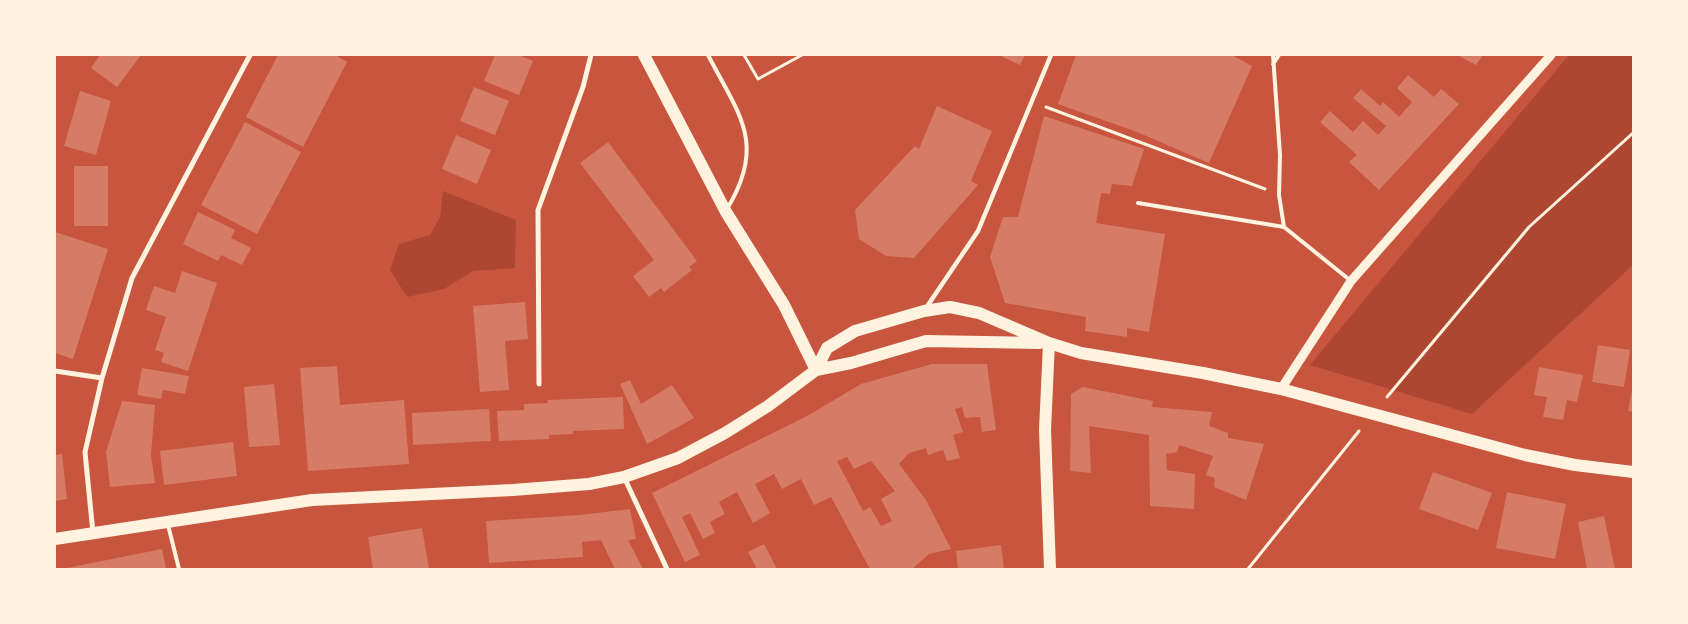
<!DOCTYPE html>
<html>
<head>
<meta charset="utf-8">
<style>
  body { margin:0 }
  #map { position:relative; width:1688px; height:624px; overflow:hidden; background:#c8553d; font-family:"Alegreya Sans",sans-serif }
  canvas { display:block }
  .frame { position:absolute; inset:0; border:56px solid #fff3e0; pointer-events:none }
</style>
</head>
<body>
<div id="map">
<canvas width="1688" height="624"></canvas>
<div class="frame"></div>
</div>
<script>
const ctx = document.querySelector('canvas').getContext('2d');
ctx.lineJoin = 'round';
function fill(path, color) { ctx.fillStyle = color; ctx.fill(path, 'evenodd'); }
function strokePath(path, color, width, dash) { ctx.strokeStyle = color; ctx.lineWidth = width; ctx.lineCap = dash ? 'butt' : 'round'; ctx.setLineDash(dash || []); ctx.stroke(path); }
fill(new Path2D(`
  M1569 55H1633V265L1472 414 1310 365Z
  M443 191 516 220 515 268 473 271 444 289 407 297 390 270 399 244 430 235 440 217Z`), '#ae4732');
fill(new Path2D(`
  M100 55H141L117 87 91 68Z
  M278 55H335L347 62 303 147 246 117Z
  M495 55H519L533 61 519 95 484 81Z
  M999 55H1025L1020 65Z
  M1076 55H1232L1252 66 1209 163 1137 132 1058 104Z
  M1457 55H1483L1476 65Z
  M1408 75 1434 97 1441 89 1459 104 1379 190 1349 162 1357 155 1320 122 1330 111 1353 132 1363 121 1378 135 1386 126 1353 98 1361 89 1380 106 1383 102 1399 117 1412 102 1397 88Z
  M474 87 509 101 495 135 460 121Z
  M80 91 111 101 96 155 64 146Z
  M937 106 992 131 971 181 978 185 914 258 886 256 859 239 855 210 915 146 919 149Z
  M1044 116 1144 149 1132 186 1112 184 1110 194 1101 193 1096 223 1165 234 1149 332 1127 328V337L1085 331 1086 317 1005 303 990 257 1003 217H1018Z
  M245 122 301 152 257 234 201 205Z
  M456 135 491 150 477 184 442 169Z
  M608 142 697 261 689 267 692 270 664 292 661 288 649 297 633 276 654 260 580 163Z
  M74 166H108V226H74Z
  M198 212 235 230 231 238 251 248 242 265 221 255 218 261 183 244Z
  M55 232 108 249 73 359 55 353Z
  M182 271 217 283 188 371 161 362 164 353 155 350 166 317 146 310 154 286 175 293Z
  M525 302 528 339 505 341 509 390 480 392 473 306Z
  M1598 345 1630 350 1624 387 1592 382Z
  M932 364H987L996 430 982 432 980 417 965 418 962 407 955 409 963 432 953 435 960 458 947 461 943 450 928 455 926 448 909 453 899 464 926 500 951 549 929 554 912 569H870L831 497 814 505 801 479 782 489 774 474 755 484 770 513 753 523 737 492 719 502 725 514 710 522 715 533 703 539 690 513 682 517 700 555 685 562 652 493 809 415 861 384ZM847 457 854 469 871 461 895 491 881 499 892 521 881 526 870 507 863 511 837 461Z
  M337 366 340 405 404 400 409 464 308 471 300 368Z
  M1539 367 1583 375 1577 402 1567 400 1563 420 1543 417 1547 397 1534 395Z
  M142 368 189 376 185 394 163 390 161 399 137 395Z
  M630 380 641 404 672 385 694 418 647 444 620 384Z
  M274 384 280 445 249 447 244 387Z
  M1083 387 1153 401 1152 407 1212 412 1209 426 1228 433V438L1264 444 1246 500 1214 487 1215 478 1206 475 1213 456 1179 445 1177 452 1166 454 1167 470 1195 474 1194 509 1150 506 1149 435 1089 426 1091 473 1070 471 1071 394Z
  M1632 391H1633V412L1628 411Z
  M623 397 624 429 573 431V434L549 435V439L499 441 497 411 524 410V404L548 403 547 400Z
  M122 401 155 405 151 455 155 483 110 487 106 452Z
  M489 409 491 441 413 445 412 413Z
  M233 442 237 476 164 485 160 451Z
  M62 454 67 499 55 501V455Z
  M1433 472 1492 493 1478 530 1419 509Z
  M1507 492 1566 504 1555 559 1496 548Z
  M630 509 636 539 628 540 643 569H615L601 540 582 542 583 557 489 563 486 521 580 515Z
  M1604 516 1615 569H1587L1578 522Z
  M422 528 429 569H373L368 537Z
  M764 544 777 569H757L748 552Z
  M1001 545 1004 569H958L956 551Z
  M162 549 166 569H67V568Z`), '#d67c66');
strokePath(new Path2D(`
  M744 55 758 79 802 55
  M1046 107 1265 189
  M1387 397 1529 227 1633 133
  M1248 569 1359 431`), '#fff3e0', 3);
strokePath(new Path2D(`
  M708 55C739 115 767 143 727 209
  M1273 55 1280 155 1279 195 1284 227
  M1273 64 1279 55
  M1138 203 1284 227 1351 281
  M168 525 179 569`), '#fff3e0', 4);
strokePath(new Path2D(`
  M926 308 978 231 1051 55`), '#fff3e0', 4.5);
strokePath(new Path2D(`
  M55 371 102 378
  M539 384 538 210 583 87 591 55
  M624 477 667 569
  M93 533 85 452 102 378 132 278 250 55`), '#fff3e0', 5);
strokePath(new Path2D(`
  M1281 389 1351 281 1551 55`), '#fff3e0', 9);
strokePath(new Path2D(`
  M644 55 726 212 784 305 816 370
  M1049 343 1045 430 1050 569
  M816 370 851 363 926 341 1040 343
  M55 539 312 500 513 490 589 484 624 477 678 458 725 433 768 406 816 370 827 348 855 331 924 311 950 307 979 313 1049 343 1081 353 1203 373 1281 389 1525 455 1575 465 1633 472`), '#fff3e0', 12);
</script>
</body>
</html>
